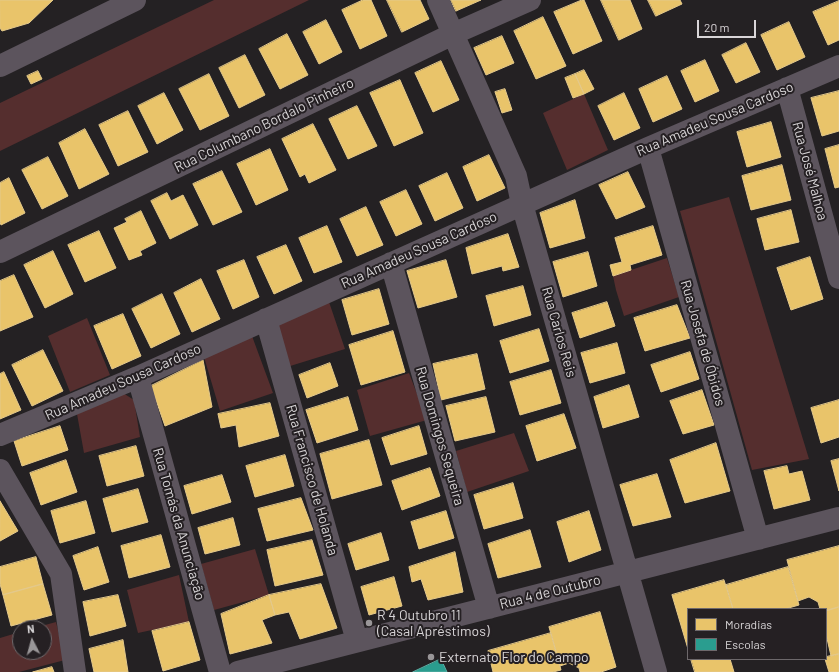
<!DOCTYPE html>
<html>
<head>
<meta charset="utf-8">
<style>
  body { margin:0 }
  #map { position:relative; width:839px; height:672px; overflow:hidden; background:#242123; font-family:Barlow,sans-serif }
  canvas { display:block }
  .legend { position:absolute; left:687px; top:608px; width:140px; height:52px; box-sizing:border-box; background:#252023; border:1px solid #6d686b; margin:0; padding:5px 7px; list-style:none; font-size:12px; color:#d8d5d7 }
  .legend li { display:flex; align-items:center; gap:8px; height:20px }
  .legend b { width:20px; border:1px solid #6d686b }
  .north { position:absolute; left:12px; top:620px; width:40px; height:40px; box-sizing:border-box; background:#252023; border:1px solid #6d686b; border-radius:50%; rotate:354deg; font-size:11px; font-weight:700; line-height:16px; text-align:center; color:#d8d5d7 }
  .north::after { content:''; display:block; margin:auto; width:14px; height:18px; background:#999698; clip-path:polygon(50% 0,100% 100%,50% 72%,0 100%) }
  .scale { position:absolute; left:697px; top:20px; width:59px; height:18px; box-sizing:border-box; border:2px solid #d8d5d7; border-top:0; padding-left:5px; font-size:12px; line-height:14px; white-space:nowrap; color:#d8d5d7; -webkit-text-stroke:3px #252023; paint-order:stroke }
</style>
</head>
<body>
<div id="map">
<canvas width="839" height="672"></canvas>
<ul class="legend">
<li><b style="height:11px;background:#e9c46a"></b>Moradias</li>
<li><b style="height:11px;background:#2a9d8f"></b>Escolas</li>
</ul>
<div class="north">N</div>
<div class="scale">20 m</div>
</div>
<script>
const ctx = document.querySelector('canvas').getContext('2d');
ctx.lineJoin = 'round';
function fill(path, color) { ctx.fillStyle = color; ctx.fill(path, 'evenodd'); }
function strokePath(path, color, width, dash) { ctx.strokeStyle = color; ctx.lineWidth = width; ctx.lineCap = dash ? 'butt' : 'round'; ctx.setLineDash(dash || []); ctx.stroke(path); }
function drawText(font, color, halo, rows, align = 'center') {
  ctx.font = font + ' Barlow,sans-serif'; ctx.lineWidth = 4; ctx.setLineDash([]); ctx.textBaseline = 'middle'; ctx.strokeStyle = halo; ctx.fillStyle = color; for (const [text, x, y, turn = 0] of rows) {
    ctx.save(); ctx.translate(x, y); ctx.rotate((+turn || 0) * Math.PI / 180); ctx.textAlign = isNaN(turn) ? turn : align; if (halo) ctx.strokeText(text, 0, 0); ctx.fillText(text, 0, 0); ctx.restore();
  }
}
fill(new Path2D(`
  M214 0H309L0 151V103Z
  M584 94 608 150 567 170 543 113Z
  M729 197 809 459 752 470 680 211Z
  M667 258 679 297 624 316 616 290 613 276Z
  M328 299 345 349 287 367 276 321Z
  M87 318 110 375 70 392 48 336Z
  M252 336 273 393 220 411 204 357Z
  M409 373 427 420 370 436 357 390Z
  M123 393 134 400 140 437 84 453 77 414Z
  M514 433 529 471 467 492 456 451Z
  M255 549 269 595 214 610 201 564Z
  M179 575 189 622 138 633 127 590Z
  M56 622 65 660 19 672H0V638L20 632V652H44V628H34Z`), '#552e2e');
const homes = new Path2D(`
  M0 0H53L29 23 2 31 0 28Z
  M363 0H371L387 36 360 49 342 10Z
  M387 0H420L429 19 402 32Z
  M451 0H481L456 11Z
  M582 0H584L602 41 573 54 554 12Z
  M601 0H630L642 29 619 40Z
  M648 0H680L682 4 656 16Z
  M839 1V40L828 45 813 12Z
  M543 17 566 66 536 79 514 31Z
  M326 20 342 52 319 64 303 32Z
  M789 22 805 57 777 70 761 35Z
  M287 34 308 75 280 89 259 49Z
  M502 36 514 63 486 75 474 48Z
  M746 43 760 72 736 83 722 55Z
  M245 55 265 95 239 108 219 68Z
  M705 60 719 91 695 102 681 71Z
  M441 61 459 100 433 112 415 73Z
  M584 70 594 89 584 94 575 74Z
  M38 71 42 79 31 84 27 76Z
  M209 74 229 116 200 130 179 89Z
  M575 74 584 94 573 98 565 78Z
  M667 76 682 109 653 122 639 89Z
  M400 80 423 133 394 146 370 93Z
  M505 89 512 110 502 113 495 92Z
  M839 91V131L822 136 811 98Z
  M164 93 183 130 157 144 138 106Z
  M624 93 640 128 614 140 598 106Z
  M357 106 377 146 348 159 329 119Z
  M128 111 148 152 118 166 99 125Z
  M771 122 781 157 747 167 737 132Z
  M313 124 336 170 309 183 305 174 300 177 282 139Z
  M85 129 109 174 79 189 59 143Z
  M839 145V187L835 188 825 149Z
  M270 149 288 190 256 205 237 164Z
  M489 155 505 188 477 201 463 167Z
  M48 157 68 196 42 209 22 170Z
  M782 165 791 200 751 210 742 176Z
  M222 171 242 212 213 225 193 184Z
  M628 172 645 207 616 219 599 185Z
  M447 173 463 208 435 221 419 186Z
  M9 178 25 213 1 225 0 222V183Z
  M406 190 422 224 396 236 380 202Z
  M167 193 171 201 183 195 198 225 170 239 151 201Z
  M575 200 585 238 550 248 540 213Z
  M366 207 383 245 357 256 340 219Z
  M791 210 799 242 765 250 757 219Z
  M141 211 156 243 140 251 142 255 129 260 114 228 127 222 125 219Z
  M327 226 342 262 314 273 299 238Z
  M653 226 662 255 630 265 631 270 613 276 610 265 622 262 615 238Z
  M99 231 116 268 85 282 68 245Z
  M508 234 519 267 503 271 502 266 472 274 466 248Z
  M286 245 302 281 274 294 257 257Z
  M53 251 73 294 45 308 24 265Z
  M588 252 597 286 563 297 553 262Z
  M810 257 823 299 791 310 777 268Z
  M244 260 259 297 233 309 217 271Z
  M446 260 457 297 418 308 407 271Z
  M14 275 33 317 0 331V281Z
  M201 279 220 319 192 332 174 293Z
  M523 286 531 315 494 326 486 296Z
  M379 289 389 324 352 335 342 300Z
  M162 294 180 334 151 348 132 309Z
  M607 302 615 326 580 338 572 313Z
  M677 305 690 338 645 351 634 318Z
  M123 314 141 356 112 369 94 326Z
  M539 329 549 361 510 373 500 341Z
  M393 331 405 372 361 385 349 345Z
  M617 343 625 373 590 383 581 353Z
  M43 350 63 391 32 406 12 365Z
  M690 352 699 379 661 392 651 365Z
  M477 354 485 389 441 400 433 364Z
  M203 360 212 407 165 426 151 386Z
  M330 363 338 386 307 398 299 375Z
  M551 370 561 403 520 415 510 382Z
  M4 372 21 410 0 419V374Z
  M629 385 639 417 603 428 594 397Z
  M702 390 714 425 683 434 670 401Z
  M348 397 358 430 317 443 306 410Z
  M486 397 495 432 455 441 446 406Z
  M839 400V437L821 443 811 408Z
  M270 403 279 436 239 447 236 425 221 428 218 414Z
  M564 414 576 448 537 461 526 426Z
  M60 426 68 450 22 466 14 441Z
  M419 426 427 454 391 465 382 438Z
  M369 440 382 485 332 499 320 454Z
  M716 443 730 491 685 503 670 460Z
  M136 446 144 476 107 486 99 456Z
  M285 455 294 486 255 497 246 466Z
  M839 459V491L831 461Z
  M66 460 77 492 41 505 30 473Z
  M787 466 789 474 802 471 810 500 774 509 764 471Z
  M430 468 440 496 402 510 392 481Z
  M657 474 671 517 633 526 620 485Z
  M222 475 231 502 192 514 184 486Z
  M513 483 523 518 484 529 474 495Z
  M138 489 148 522 112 532 103 499Z
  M301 498 313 530 267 541 258 509Z
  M0 501 18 531 0 541Z
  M86 501 95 533 60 543 51 511Z
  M446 511 454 538 419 549 411 522Z
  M589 511 601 550 569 562 557 522Z
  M233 518 240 545 205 554 198 528Z
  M530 530 541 567 498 578 488 544Z
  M381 533 389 560 356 570 348 544Z
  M161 535 170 567 129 578 121 546Z
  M312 540 323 575 275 586 267 550Z
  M839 546V607L826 611V609H820L818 602 809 597 798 601 787 560Z
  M98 547 109 582 84 590 73 556Z
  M455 552 463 592 428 600 421 579 412 582 409 567Z
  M36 557 43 584 3 595 0 584V567Z
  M788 567 799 605 785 609H733L726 585Z
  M394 577 402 606 369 615 361 587Z
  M724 580 733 609H688V649L672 595Z
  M43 584 52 615 11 626 3 595Z
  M321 584 337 628 300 639 289 612 275 615 269 595Z
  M118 595 126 626 90 636 83 602Z
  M269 595 275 615 262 620 272 643 230 654 221 614Z
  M839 607V654L831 656 826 634V611Z
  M600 612 616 667 601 672H580L579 668 569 663 560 666 549 627Z
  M189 622 200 660 163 671 152 631Z
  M551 633 561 670 553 672H493L488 651Z
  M123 640 128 672H94L89 649Z
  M839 654V672H829L825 659 826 657Z
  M691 659H730L734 672H695Z
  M52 667 54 672H33Z`);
fill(homes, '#e9c46a');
strokePath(homes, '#e4c98b', 1);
const schools = new Path2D(`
  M441 659 447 672H413Z`);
fill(schools, '#2a9d8f');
strokePath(schools, '#5eaea5', 1);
strokePath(new Path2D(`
  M438 0 516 176 522 204 656 672
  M0 66 135 0
  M787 88 839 278
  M648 148 758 539
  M0 252 453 34 530 0
  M391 263 489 608
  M266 319 357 641
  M138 377 220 672
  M0 435 138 377 648 148 839 66
  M0 470 61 574 75 672
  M238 672 839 518`), '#5c545d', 22);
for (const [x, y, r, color] of [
  [369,623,4,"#999698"],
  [431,657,4,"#999698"]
]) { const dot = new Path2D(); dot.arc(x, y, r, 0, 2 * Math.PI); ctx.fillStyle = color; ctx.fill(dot); strokePath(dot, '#252023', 1.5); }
drawText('14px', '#d8d5d7', '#252023', [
  ["Rua Amadeu Sousa Cardoso",715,119,-23],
  ["Rua Columbano Bordalo Pinheiro",264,125,-26],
  ["Rua José Malhoa",810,171,75],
  ["Rua Amadeu Sousa Cardoso",419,250,-24],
  ["Rua Carlos Reis",559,332,74],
  ["Rua Josefa de Óbidos",703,343,74],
  ["Rua Amadeu Sousa Cardoso",123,382,-24],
  ["Rua Domingos Sequeira",440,436,74],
  ["Rua Francisco de Holanda",312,480,74],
  ["Rua Tomás da Anunciação",179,524,74],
  ["Rua 4 de Outubro",550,592,-14]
]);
drawText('14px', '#d8d5d7', '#252023', [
  ["R 4 Outubro 11",377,615],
  ["(Casal Apréstimos)",377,631],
  ["Externato Flor do Campo",439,657]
], 'left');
</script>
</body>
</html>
